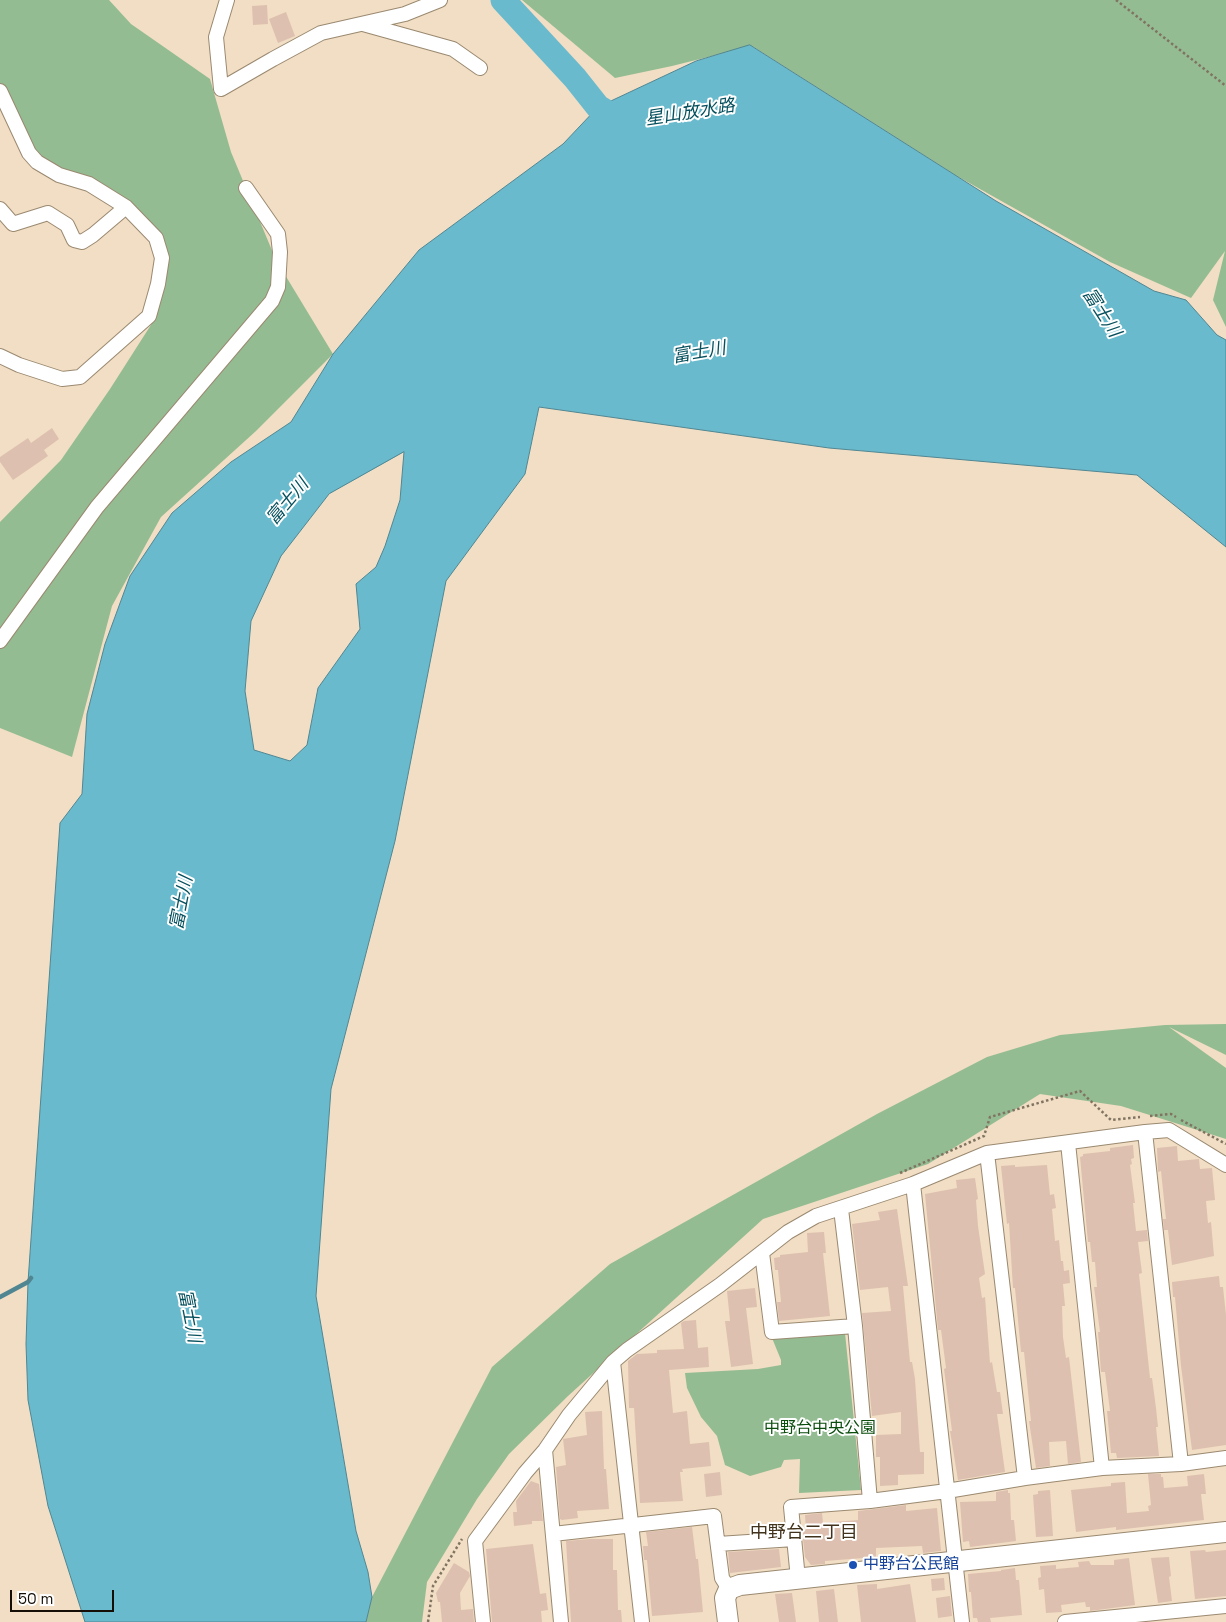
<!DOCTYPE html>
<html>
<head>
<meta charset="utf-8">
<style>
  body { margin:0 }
  #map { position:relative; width:1226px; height:1622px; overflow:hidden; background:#f1dec4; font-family:"Space Grotesk",sans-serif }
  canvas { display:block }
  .scale { position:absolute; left:10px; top:1590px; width:104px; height:22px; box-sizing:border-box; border:2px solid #150e06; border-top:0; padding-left:6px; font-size:15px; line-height:18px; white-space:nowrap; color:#150e06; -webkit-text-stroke:4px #fff; paint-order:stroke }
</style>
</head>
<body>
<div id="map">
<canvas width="1226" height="1622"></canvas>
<div class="scale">50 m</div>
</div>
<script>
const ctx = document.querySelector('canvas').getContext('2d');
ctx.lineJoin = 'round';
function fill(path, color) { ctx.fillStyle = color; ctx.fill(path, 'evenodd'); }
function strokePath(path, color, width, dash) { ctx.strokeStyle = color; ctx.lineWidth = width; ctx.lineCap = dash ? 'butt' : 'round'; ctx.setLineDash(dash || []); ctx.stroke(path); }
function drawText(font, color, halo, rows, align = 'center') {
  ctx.font = font + ' "Space Grotesk","Noto Sans JP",sans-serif'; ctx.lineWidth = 4; ctx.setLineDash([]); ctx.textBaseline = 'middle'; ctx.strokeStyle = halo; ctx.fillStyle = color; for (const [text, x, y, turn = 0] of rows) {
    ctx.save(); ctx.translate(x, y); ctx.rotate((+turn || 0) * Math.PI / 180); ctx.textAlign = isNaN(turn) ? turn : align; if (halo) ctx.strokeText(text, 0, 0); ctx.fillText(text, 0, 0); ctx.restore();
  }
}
fill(new Path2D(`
  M0 0H109L131 24 210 79 231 152 276 260 333 354 256 431 161 517 112 606 72 757 0 728V522L61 460 110 389 156 317 155 233 60 171 33 149 0 89Z
  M522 0H1226V327L1213 300 1225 251 1191 298 1110 262 955 175 752 46 672 66 615 78Z
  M1226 1024V1055L1169 1027 1226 1068V1139L1121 1106 1040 1094 928 1164 763 1219 568 1396 509 1454 477 1499 427 1582 422 1622H366L372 1597 492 1367 610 1264 877 1114 987 1057 1060 1035 1165 1025Z
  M845 1333 861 1490 799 1493 800 1459 784 1460 781 1467 750 1476 725 1465 717 1436 701 1417 687 1388 685 1373 758 1369 781 1365V1360L772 1338Z`), '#94bc92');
const water = new Path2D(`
  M750 45 996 201 1154 291 1186 300 1217 335 1226 340V547L1137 475 829 448 539 407 525 474 446 581 395 841 331 1089 316 1296 356 1531 368 1572 372 1597 366 1622H85L48 1506 28 1400 26 1344 28 1282 60 823 82 794 87 714 105 644 130 576 172 513 231 462 291 422 333 354 419 250 563 144 598 107 696 61ZM404 452 400 500 385 546 376 567 356 584 360 629 318 688 307 745 290 761 254 750 245 691 251 621 281 556 329 494Z`);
fill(water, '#6abace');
strokePath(water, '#508692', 1);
strokePath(new Path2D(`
  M0 1297 28 1282 31 1278`), '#508692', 4.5);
strokePath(new Path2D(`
  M503 0 575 78 598 107 620 120H629`), '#6abace', 25);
fill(new Path2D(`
  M267 5 268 24 253 25 252 6Z
  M286 12 295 36 278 43 269 19Z
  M52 428 59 439 44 450 48 456 13 480 0 462V457L28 438 31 443Z
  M1133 1145 1134 1158 1131 1159 1132 1164 1130 1165 1135 1203H1133L1136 1231 1147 1230 1148 1241 1138 1242 1142 1273 1139 1274 1150 1378H1152L1156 1408 1158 1427H1156L1159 1456 1117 1458 1116 1453H1111L1107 1411H1110L1105 1372H1101L1098 1332H1100L1094 1287H1097L1095 1262H1092L1090 1242H1088L1080 1157 1083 1156V1154L1110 1151V1148Z
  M1177 1146 1178 1161 1199 1159 1200 1169 1212 1168 1215 1200 1206 1201 1208 1223 1211 1222 1214 1256 1172 1265 1168 1230H1164L1163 1219H1166L1161 1171 1158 1172 1157 1148Z
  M1015 1165V1167L1047 1165 1050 1195 1054 1194 1056 1208 1052 1209 1055 1241 1059 1240 1061 1261H1063L1064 1271 1069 1270 1070 1283 1063 1284 1065 1306H1062L1063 1337 1066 1358 1069 1357 1081 1462 1068 1464 1066 1441 1049 1442 1050 1466 1036 1468 1029 1421H1031L1024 1352H1021L1015 1288H1013L1012 1272 1009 1223 1007 1224 1001 1166Z
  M975 1178 978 1199 976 1200 978 1226 985 1274 979 1278 982 1298 985 1297 990 1363 992 1362 997 1392H1000L1003 1414H997L1005 1472 958 1480 950 1431H952L944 1369 946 1368 941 1330H938L925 1194 957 1188 956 1180Z
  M897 1209 908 1286H903L910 1362H912L915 1379 920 1452H924V1474L898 1475V1485L880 1486V1457H876V1435L901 1434V1412L872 1416 862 1313 891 1311 888 1287 860 1290 852 1224 880 1220 878 1212Z
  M824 1232 826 1253H823L830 1316 779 1321 777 1302H781L778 1270H775L774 1258 780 1257V1255L808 1252 807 1233Z
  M1219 1276 1220 1287H1223L1226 1315V1445L1192 1450 1181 1366 1175 1297H1173L1172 1282Z
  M755 1288 757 1307 746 1308 753 1364 731 1367 725 1321H730L727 1291Z
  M696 1320 698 1348 708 1347 709 1367 669 1370 673 1413 687 1411 690 1444 709 1442 711 1466 682 1469 683 1472H680L683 1501 640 1503 634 1408H629L628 1361 637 1354 657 1353V1350L684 1349 681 1323 684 1321Z
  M602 1411 604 1469H606L609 1509 577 1511 578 1518 562 1520 560 1519 556 1467 566 1465 563 1439 587 1435 585 1412Z
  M720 1472 722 1495 706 1497 704 1474Z
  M1148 1474H1161V1477H1163L1164 1488 1188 1486 1187 1476 1204 1474 1206 1494H1201L1204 1520 1116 1530V1527L1076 1532 1071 1490 1111 1486V1483L1125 1482 1127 1513 1149 1511 1148 1506 1151 1505Z
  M531 1481 539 1484 543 1521H532V1524L514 1526 513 1512H517L516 1501Z
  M1008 1490V1493H1010L1011 1520H1014L1016 1541 970 1547 969 1541 963 1542 960 1502 996 1501V1492Z
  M1050 1490 1053 1536 1036 1537 1033 1495 1038 1494V1491Z
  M906 1505V1511L937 1508 941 1551 923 1553 922 1546 876 1548V1557L825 1561V1564L811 1565 805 1557 802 1530H806L805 1515 822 1513 823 1523 858 1520V1511Z
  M692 1527 696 1559H698L703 1612 652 1616 647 1560H644L643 1546H648L646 1532Z
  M590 1539H613V1570H617L618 1610H621L622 1622H571L566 1541Z
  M533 1544 540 1594 546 1593 548 1610 541 1611 542 1622H492L486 1549Z
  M779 1549 781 1567 730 1573 728 1552Z
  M1205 1550 1206 1552 1226 1550V1596L1195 1599 1190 1551Z
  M1169 1557 1171 1576 1169 1577 1172 1601 1158 1603 1151 1558Z
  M1129 1558 1135 1605 1090 1611V1607H1086L1085 1602 1061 1605 1062 1612 1046 1613 1044 1589 1039 1590 1038 1578 1041 1577 1040 1566 1056 1565V1569L1079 1567 1078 1562 1089 1561 1091 1565H1114V1560Z
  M454 1563 469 1572 470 1576 460 1593 461 1610 473 1609 474 1622H442L440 1602H438L436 1593Z
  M1015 1568 1016 1580H1019L1022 1615 990 1618 991 1622H978L977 1618H973L971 1592H969L968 1574 1001 1571V1570Z
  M944 1578 945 1590 932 1591 931 1579Z
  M877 1584V1589L910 1584 916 1622H861L857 1585Z
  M834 1589 838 1622H819L816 1591Z
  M792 1593 796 1622H779L775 1594Z
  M950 1596 952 1616 938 1618 936 1598Z`), '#dec0b0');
const street = new Path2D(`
  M227 0 216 37 221 89 273 59 321 33 405 14 440 0
  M363 24 453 49 480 68
  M0 91 29 153 37 162 59 175 89 184 126 207 156 238 162 258 158 284 149 316 80 377 62 379 19 365 0 356
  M0 209 13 224 48 213 67 225 74 240 82 242 93 235 126 207
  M0 641 97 507 272 301 278 287 280 252 278 234 246 188
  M1145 1132 1181 1464
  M1068 1143 1102 1468
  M987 1153 1025 1478
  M913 1184 962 1622
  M841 1209 855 1326 870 1501
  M762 1253 772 1332 855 1326
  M613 1362 642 1622
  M545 1450 561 1622
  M553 1534 714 1516 722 1578 729 1589
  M718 1544 794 1539
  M798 1579 791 1507 870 1501 947 1491 1025 1478 1102 1468 1181 1464 1226 1458
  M483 1622 475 1541 525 1473 545 1450 569 1415 613 1362 627 1350 720 1285 788 1232 816 1216 913 1184 987 1153 1145 1132 1169 1130 1226 1165
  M1065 1622 1226 1606`);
const secondary = new Path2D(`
  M728 1622 725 1598 729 1589 740 1585 1226 1532`);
strokePath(street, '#9a8970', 16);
strokePath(secondary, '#9a8970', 22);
strokePath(new Path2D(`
  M1116 0 1226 86
  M1150 1116 1171 1114 1176 1117
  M1181 1120 1226 1144
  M900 1173 984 1136 990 1117 1080 1091 1111 1120 1140 1117
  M428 1622 433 1586 462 1539`), '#807362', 2.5, [2.5, 2.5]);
strokePath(street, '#fff', 14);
strokePath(secondary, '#fff', 20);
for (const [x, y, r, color] of [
  [853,1565,5,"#1a4fb4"]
]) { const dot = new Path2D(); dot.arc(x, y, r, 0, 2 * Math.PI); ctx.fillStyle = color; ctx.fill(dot); strokePath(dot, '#fff', 2); }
drawText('16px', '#0b4d0d', '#fff', [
  ["中野台中央公園",820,1429]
]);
drawText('16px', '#164399', '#fff', [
  ["中野台公民館",863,1565]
], 'left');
drawText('italic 18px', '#06505e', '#fff', [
  ["星山放水路",690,113,-9],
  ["富士川",1101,313,57],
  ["富士川",699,353,-10],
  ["富士川",288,502,-50],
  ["富士川",182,903,-79],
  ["富士川",189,1316,79]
]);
drawText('18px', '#41321c', '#fff', [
  ["中野台二丁目",804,1533]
]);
</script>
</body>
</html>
